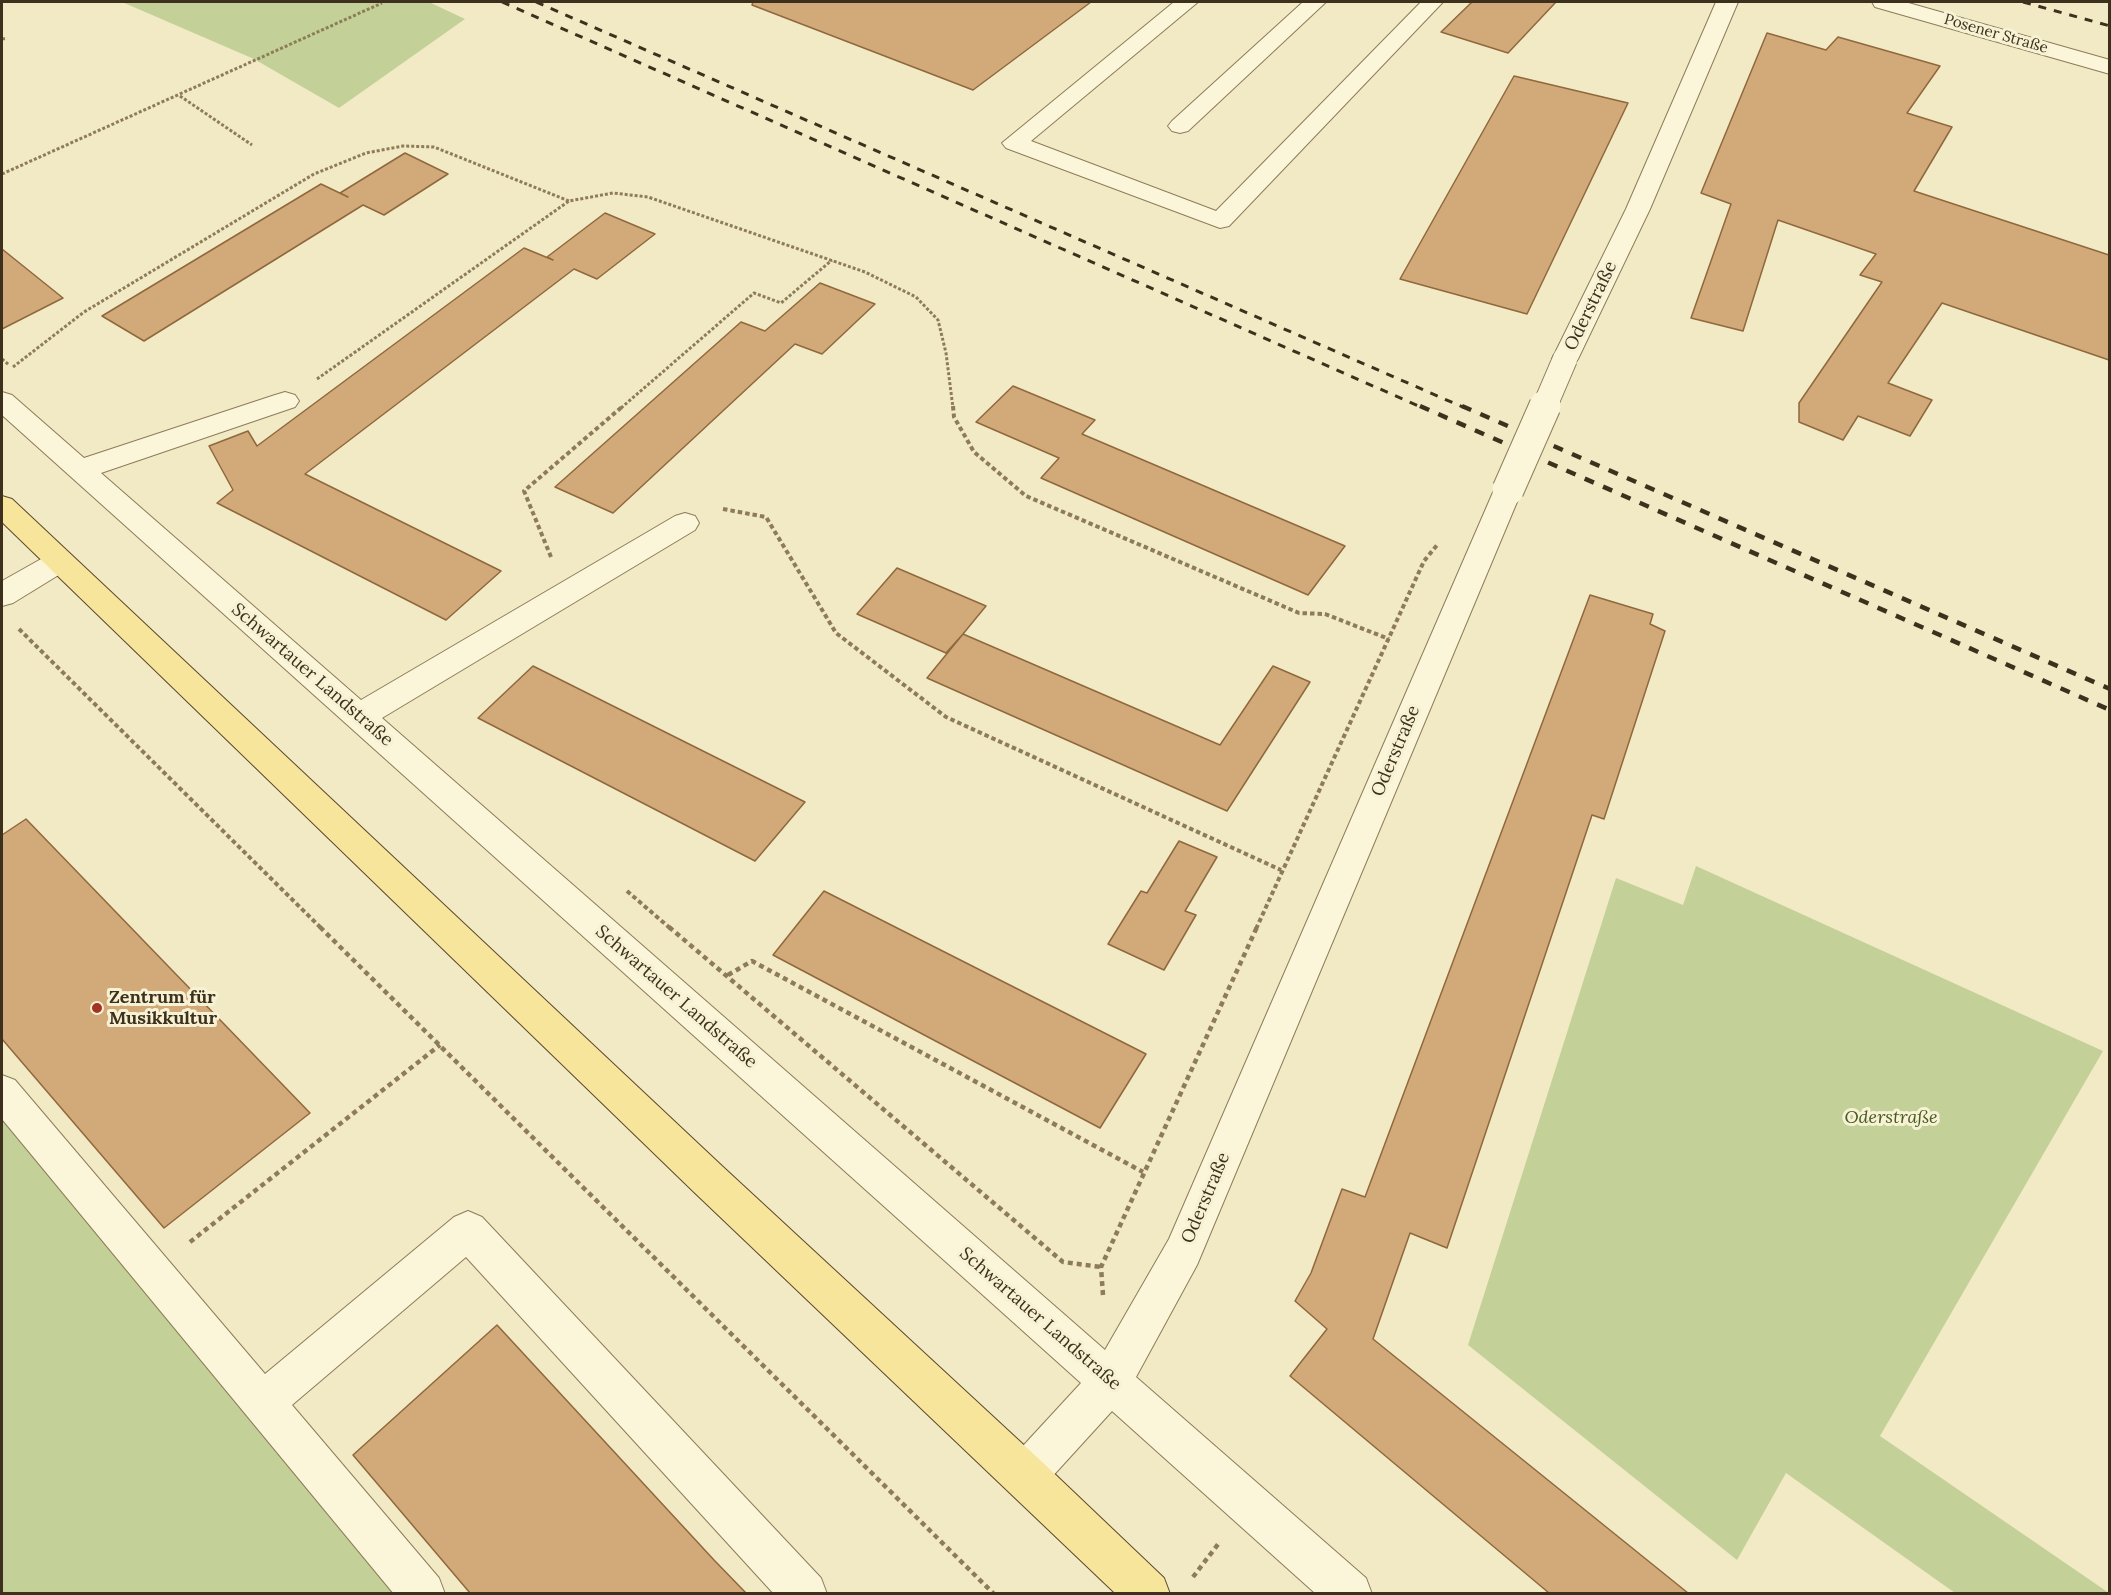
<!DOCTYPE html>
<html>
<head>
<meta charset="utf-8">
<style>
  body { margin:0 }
  #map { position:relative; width:2111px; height:1595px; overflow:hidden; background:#f1eac5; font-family:Lora,serif }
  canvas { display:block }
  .frame { position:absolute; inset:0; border:3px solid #3d311e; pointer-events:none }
</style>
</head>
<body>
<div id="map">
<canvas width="2111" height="1595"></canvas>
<div class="frame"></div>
</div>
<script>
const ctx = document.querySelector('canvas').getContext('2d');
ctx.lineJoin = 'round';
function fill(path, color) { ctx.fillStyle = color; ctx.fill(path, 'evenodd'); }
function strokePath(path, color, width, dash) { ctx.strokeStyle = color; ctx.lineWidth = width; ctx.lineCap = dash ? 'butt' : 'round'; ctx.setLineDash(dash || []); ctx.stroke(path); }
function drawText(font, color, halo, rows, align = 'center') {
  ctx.font = font + ' Lora,serif'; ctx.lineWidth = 6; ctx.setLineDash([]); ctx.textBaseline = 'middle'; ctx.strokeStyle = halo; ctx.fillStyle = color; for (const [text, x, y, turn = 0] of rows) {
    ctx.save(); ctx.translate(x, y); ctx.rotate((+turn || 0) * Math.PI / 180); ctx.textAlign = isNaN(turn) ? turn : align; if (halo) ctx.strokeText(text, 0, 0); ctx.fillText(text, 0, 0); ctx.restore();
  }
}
fill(new Path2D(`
  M122 2H429L465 19 339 108 254 59Z
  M1696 866 2103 1051 1880 1436 2109 1593H1955L1786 1473 1737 1560 1468 1345 1616 878 1683 905Z
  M2 1092 423 1593H2Z`), '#c3d198');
const building = new Path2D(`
  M753 2H1091L973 90 752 5Z
  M1472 2H1556L1508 53 1441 32Z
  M1767 33 1826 50 1838 37 1940 66 1907 113 1952 127 1914 191 2109 255V360L1942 303 1888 383 1932 400 1910 436 1858 416 1843 440 1799 422V403L1882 282 1860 275 1876 254 1778 220 1743 331 1691 318 1731 204 1701 193Z
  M1514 76 1628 103 1527 314 1400 279Z
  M405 153 448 174 384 215 363 205 144 341 102 316 321 184 348 197 340 193Z
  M605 213 655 234 597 279 574 269 305 474 501 571 446 620 217 503 233 490 209 446 248 431 257 446 524 248 553 260 547 257Z
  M2 249 63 298 2 329Z
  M820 283 875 304 822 354 795 344 613 513 555 487 741 322 765 331Z
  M1013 386 1095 420 1082 434 1345 546 1308 595 1041 478 1059 458 976 422Z
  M897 568 986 606 963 634 1220 745 1273 666 1310 682 1227 811 927 678 963 634 946 653 857 614Z
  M1590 595 1653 614 1650 624 1665 631 1604 819 1592 815 1447 1248 1410 1233 1373 1339 1688 1593H1549L1290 1376 1327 1329 1295 1301 1311 1273 1342 1189 1365 1197Z
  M533 666 805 802 755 861 478 718Z
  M26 819 310 1113 164 1228 2 1039V835Z
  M1179 841 1217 857 1185 911 1196 915 1164 970 1108 944 1141 891 1147 893Z
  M824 891 1146 1054 1100 1128 773 955Z
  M497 1325 714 1560 746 1593H470L353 1455Z`);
fill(building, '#d2a978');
strokePath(building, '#8f683d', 1.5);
const minor = new Path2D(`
  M1174 2H1198L1031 141 1216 211 1421 2H1443L1229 226 1220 228 1006 148 1002 143Z
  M1303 2H1326L1188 131 1180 133 1172 131 1168 126 1172 121Z
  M1716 2H1738L1650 209 1578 359 1574 365 1565 368 1556 365 1552 359 1626 209Z
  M1872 2H1905L2110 60V74L1875 7Z
  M2 392 12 395 84 458 275 395 285 392 295 395 299 401 295 407 101 473 361 700 675 516 685 513 695 516 699 523 695 530 382 718 1105 1350 1169 1239 1494 490 1498 483 1508 480 1518 483 1522 490 1197 1265 1136 1377 1366 1578 1372 1594H1316L1112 1411 1040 1490 1025 1496 1010 1490 1004 1475 1010 1460 1081 1383 2 415Z
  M60 550 70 554 75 561 70 568 13 603 2 606V581L50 554Z
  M2 1075 15 1080 265 1374 454 1217 468 1211 482 1217 821 1578 827 1594H774L466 1257 292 1405 439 1578 445 1594H394L2 1119Z`);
const major = new Path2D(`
  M2 496 12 499 722 1166 1040 1460 1164 1578 1170 1594H1116L694 1192 2 522Z`);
strokePath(minor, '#8e7c59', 2);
strokePath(major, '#5c492e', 2);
strokePath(new Path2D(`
  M2 39 7 38
  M180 96 252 145
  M2 174 382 3
  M2 359 9 365
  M13 367 84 312 314 174 366 153 403 146 434 147 569 201
  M317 379 569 201 613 193 648 197 865 272 916 297 938 320 946 353 953 408
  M621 408 754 293 781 303 832 260`), '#8e7c59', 3, [3, 2]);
strokePath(new Path2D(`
  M953 406 954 417 974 452 1026 496 1299 613 1325 614 1389 639
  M723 509 766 517 836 633 946 717 1281 870
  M551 557 524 491 623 406
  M19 629 322 929
  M627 891 671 929
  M1256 929 1424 561 1438 544`), '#8e7c59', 4, [4.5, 3]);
strokePath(new Path2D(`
  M320 927 994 1594
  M669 927 1063 1262 1101 1267
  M728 975 752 961 1143 1172
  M190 1242 440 1045
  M1103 1295 1101 1267 1257 927
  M1193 1577 1219 1543`), '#8e7c59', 4.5, [5, 4]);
fill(minor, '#fbf5d9');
fill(major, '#f6e59b');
strokePath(new Path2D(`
  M502 2 1423 408
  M536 2 1465 408
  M2023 2 2110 26`), '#3d311e', 3, [8, 8]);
strokePath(new Path2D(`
  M1420 406 2110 710
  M1462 406 2110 689`), '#3d311e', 4.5, [10, 10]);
const minorBridgeFar1 = new Path2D(`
  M1544 408 1565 359`);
const minorBridge = new Path2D(`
  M1508 490 1545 406`);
strokePath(minorBridgeFar1, '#8e7c59', 26, []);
strokePath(minorBridge, '#8e7c59', 33, []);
strokePath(minorBridgeFar1, '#fbf5d9', 24);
strokePath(minorBridge, '#fbf5d9', 31);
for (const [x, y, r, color] of [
  [97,1008,6,"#a23325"]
]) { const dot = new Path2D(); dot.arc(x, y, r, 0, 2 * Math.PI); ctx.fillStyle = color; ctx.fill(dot); strokePath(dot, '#f8f2d5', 2); }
drawText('15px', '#3d311e', '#f8f2d5', [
  ["Posener Straße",1996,34,16]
]);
drawText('18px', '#3d311e', '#f8f2d5', [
  ["Oderstraße",1591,306,-64],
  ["Schwartauer Landstraße",312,675,41],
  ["Oderstraße",1396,751,-67],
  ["Schwartauer Landstraße",676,997,41],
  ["Oderstraße",1206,1198,-67],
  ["Schwartauer Landstraße",1040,1319,41]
]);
drawText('bold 18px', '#3d311e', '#f8f2d5', [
  ["Zentrum für",109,998],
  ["Musikkultur",109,1019]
], 'left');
drawText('italic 18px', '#465b23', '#f8f2d5', [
  ["Oderstraße",1891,1118]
]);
</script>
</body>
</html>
